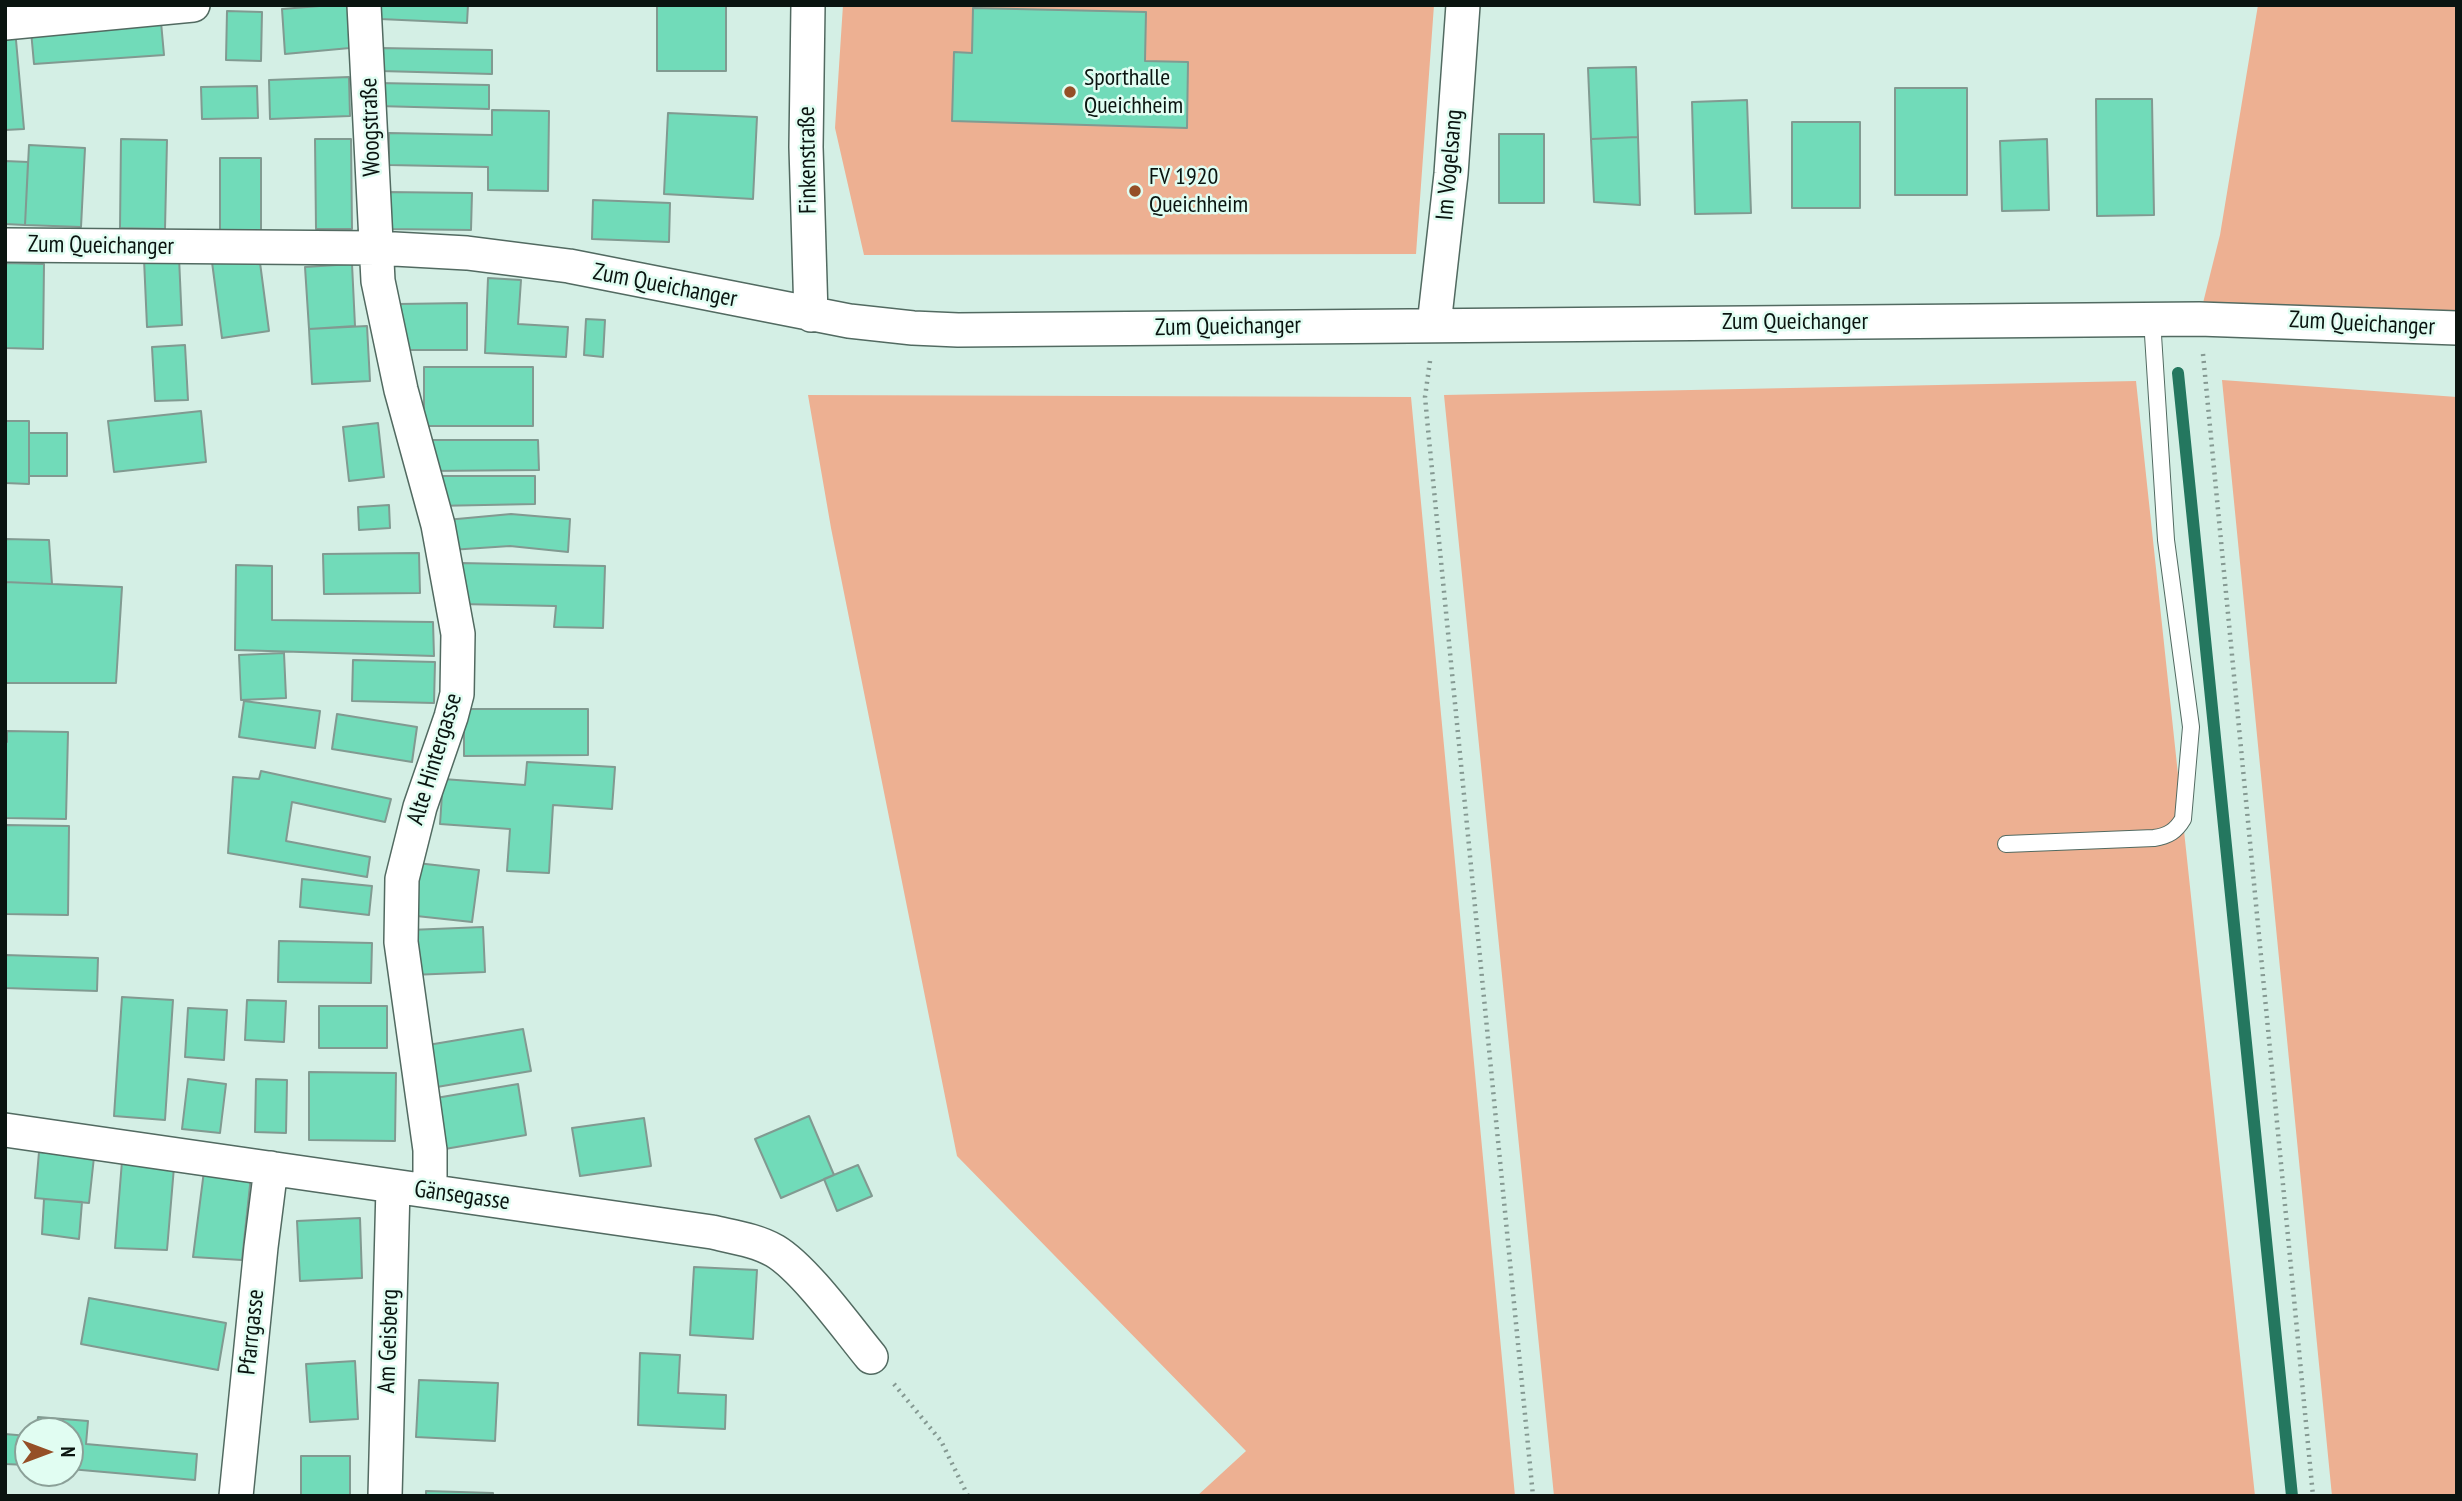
<!DOCTYPE html>
<html>
<head>
<meta charset="utf-8">
<style>
  body { margin:0 }
  #map { position:relative; width:2462px; height:1501px; overflow:hidden; background:#d4efe5; font-family:"PT Sans Narrow",sans-serif }
  canvas { display:block }
  .frame { position:absolute; inset:0; border:7px solid #0a1410; pointer-events:none }
  .north { position:absolute; left:14px; top:1417px; width:70px; height:70px; box-sizing:border-box; background:#e1fdf2; border:2px solid #8ba098; border-radius:50%; rotate:90deg; font-size:19px; font-weight:700; line-height:28px; text-align:center; color:#0a1410 }
  .north::after { content:''; display:block; margin:auto; width:24px; height:32px; background:#954f27; clip-path:polygon(50% 0,100% 100%,50% 72%,0 100%) }
</style>
</head>
<body>
<div id="map">
<canvas width="2462" height="1501"></canvas>
<div class="frame"></div>
<div class="north">N</div>
</div>
<script>
const ctx = document.querySelector('canvas').getContext('2d');
ctx.lineJoin = 'round';
function fill(path, color) { ctx.fillStyle = color; ctx.fill(path, 'evenodd'); }
function strokePath(path, color, width, dash) { ctx.strokeStyle = color; ctx.lineWidth = width; ctx.lineCap = dash ? 'butt' : 'round'; ctx.setLineDash(dash || []); ctx.stroke(path); }
function drawText(font, color, halo, rows, align = 'center') {
  ctx.font = font + ' "PT Sans Narrow",sans-serif'; ctx.lineWidth = 5; ctx.setLineDash([]); ctx.textBaseline = 'middle'; ctx.strokeStyle = halo; ctx.fillStyle = color; for (const [text, x, y, turn = 0] of rows) {
    ctx.save(); ctx.translate(x, y); ctx.rotate((+turn || 0) * Math.PI / 180); ctx.textAlign = isNaN(turn) ? turn : align; if (halo) ctx.strokeText(text, 0, 0); ctx.fillText(text, 0, 0); ctx.restore();
  }
}
fill(new Path2D(`
  M843 5H1434L1416 254 864 255 835 128Z
  M2258 5H2457V328L2199 319 2220 235Z
  M2222 380 2457 397V1496H2332Z
  M2136 381 2255 1496H1554L1444 395Z
  M808 395 1411 397 1515 1496H1197L1246 1451 957 1156 831 528Z`), '#edb092');
strokePath(new Path2D(`
  M2178 373 2292 1496`), '#24775f', 12);
const building = new Path2D(`
  M332 5H348L350 48 285 54 282 9Z
  M381 5H468L467 23 380 19Z
  M657 5H726V71H657Z
  M973 8 1146 12 1145 61 1188 62 1187 128 952 121 954 52 972 53Z
  M227 11 262 12 261 61 226 60Z
  M161 22 164 55 34 64 31 31Z
  M5 29H15L24 129 5 130Z
  M380 48 492 50V74L380 71Z
  M1636 67 1638 137 1591 139 1588 68Z
  M349 77 350 116 270 119 269 80Z
  M377 83 489 85V109L377 106Z
  M257 86 258 118 202 119 201 87Z
  M1895 88H1967V195H1895Z
  M2096 99H2152L2154 215 2097 216Z
  M1747 100 1751 213 1695 214 1692 102Z
  M492 110 549 111 548 191 488 190V167L389 165V133L492 135Z
  M668 113 757 117 753 199 664 194Z
  M1792 122H1860V208H1792Z
  M1499 134H1544V203H1499Z
  M1638 137 1640 205 1594 202 1591 139Z
  M121 139 167 140 165 229 120 228Z
  M315 139H351L352 229H316Z
  M2047 139 2049 210 2002 211 2000 141Z
  M29 145 85 148 81 227 25 225Z
  M220 158H261V231H220Z
  M5 161 28 162 25 225 5 224Z
  M386 192 472 193 471 230 385 229Z
  M593 200 670 203 669 242 592 239Z
  M259 255 269 331 222 338 212 262Z
  M179 257 182 325 147 327 144 259Z
  M5 263 44 264 43 349 5 348Z
  M352 264 355 326 309 329 305 267Z
  M488 278 521 280 518 324 568 327 566 357 485 353Z
  M467 303V350H399L398 304Z
  M586 319 605 320 603 357 584 355Z
  M367 326 370 381 312 384 309 329Z
  M185 345 188 400 155 401 152 347Z
  M424 367H533V426H424Z
  M201 411 206 462 114 472 108 421Z
  M5 421H29V484L5 483Z
  M378 423 384 477 349 481 343 427Z
  M29 433H67V476H29Z
  M427 440H538L539 470 427 471Z
  M434 476H535V504L434 506Z
  M389 505 390 528 359 530 358 507Z
  M511 514 570 519 568 552 510 546 450 550 446 520Z
  M5 539 49 540 52 584 5 582Z
  M419 553 420 593 324 594 323 554Z
  M460 563 605 566 603 628 554 627 556 606 460 604Z
  M236 565 272 566V620L433 622 434 656 235 650Z
  M5 582 122 587 116 683H5Z
  M284 653 286 698 241 700 239 655Z
  M353 660 435 662 434 703 352 701Z
  M244 701 320 711 315 748 239 737Z
  M464 709H588V755L464 756Z
  M337 714 417 727 412 762 332 749Z
  M7 731 68 732 66 819 6 818 5 742H7Z
  M527 762 615 767 612 809 553 805 549 873 507 871 510 829 440 824 443 779 525 785Z
  M261 771 391 799 385 822 292 802 286 841 370 857 367 877 228 853 233 777 259 779Z
  M5 825 69 826 68 915 5 914Z
  M417 863 479 870 472 922 407 915Z
  M302 879 372 886 369 915 300 907Z
  M483 927 485 972 411 975 409 930Z
  M279 941 372 943 371 983 278 982Z
  M5 955 98 958 97 991 5 988Z
  M122 997 173 1000 165 1120 114 1116Z
  M247 1000 286 1001 284 1042 245 1040Z
  M319 1006H387V1048H319Z
  M188 1008 227 1010 224 1060 185 1057Z
  M523 1029 531 1071 431 1088 422 1046Z
  M309 1072 396 1073 395 1141 309 1140Z
  M188 1079 226 1084 220 1133 182 1129Z
  M256 1079 287 1080 286 1133 255 1132Z
  M518 1084 526 1135 445 1149 436 1098Z
  M809 1116 834 1175 781 1198 755 1139Z
  M644 1118 651 1166 580 1176 572 1128Z
  M39 1152 94 1157 89 1203 35 1198Z
  M122 1161 174 1167 167 1250 115 1248Z
  M858 1165 872 1196 837 1211 824 1179Z
  M204 1171 251 1176 242 1260 193 1257Z
  M44 1199 82 1202 79 1239 42 1234Z
  M360 1218 362 1278 300 1281 297 1221Z
  M694 1267 757 1270 753 1339 690 1335Z
  M89 1298 226 1323 218 1370 81 1344Z
  M640 1353 680 1355 678 1393 726 1395 725 1429 638 1425Z
  M355 1361 358 1419 310 1422 306 1364Z
  M419 1380 498 1383 495 1441 416 1437Z
  M38 1417 88 1421 86 1444 197 1454 195 1480 70 1469V1431H36Z
  M5 1434 28 1436V1465L5 1464Z
  M301 1456H350V1496H301Z
  M426 1491 493 1493V1496H426Z`);
fill(building, '#71dbb9');
strokePath(building, '#819a91', 2);
const lane = new Path2D(`
  M2006 844 2154 838C2168 836 2176 831 2183 819L2191 727 2166 540 2152 319`);
const street = new Path2D(`
  M364 5 378 281 401 390 438 525 458 634 457 694 451 717 420 807 402 879 401 942 430 1150V1191
  M808 5 806 147 811 315
  M5 23 193 5
  M5 245 376 248 467 253 569 266 849 321 913 328 958 330 2199 319 2457 328
  M1434 325 1451 174 1463 5
  M5 1130 712 1232C733 1237 756 1240 775 1251 805 1269 847 1328 871 1357
  M236 1496 261 1247 271 1168
  M385 1496 393 1187`);
strokePath(lane, '#526a61', 18);
strokePath(street, '#526a61', 36);
strokePath(new Path2D(`
  M2203 354 2313 1496
  M1430 361 1425 397 1428 429 1533 1496
  M894 1384 941 1441 968 1496`), '#859992', 4.5, [2, 5]);
strokePath(lane, '#fff', 16);
strokePath(street, '#fff', 33);
for (const [x, y, r, color] of [
  [1070,92,7,"#954f27"],
  [1135,191,7,"#954f27"]
]) { const dot = new Path2D(); dot.arc(x, y, r, 0, 2 * Math.PI); ctx.fillStyle = color; ctx.fill(dot); strokePath(dot, '#e1fdf2', 2.5); }
drawText('24px', '#0a1410', '#e1fdf2', [
  ["Sporthalle",1084,78],
  ["Queichheim",1084,106],
  ["FV 1920",1149,177],
  ["Queichheim",1149,205]
], 'left');
drawText('24px', '#0a1410', '#e1fdf2', [
  ["Woogstraße",371,127,-92],
  ["Finkenstraße",808,160,-91],
  ["Im Vogelsang",1450,165,-85],
  ["Zum Queichanger",101,246,1],
  ["Zum Queichanger",665,286,11],
  ["Zum Queichanger",1795,322],
  ["Zum Queichanger",2362,324,3],
  ["Zum Queichanger",1228,327,-1],
  ["Alte Hintergasse",435,759,-73],
  ["Gänsegasse",462,1196,8],
  ["Pfarrgasse",252,1332,-84],
  ["Am Geisberg",389,1341,-88]
]);
</script>
</body>
</html>
